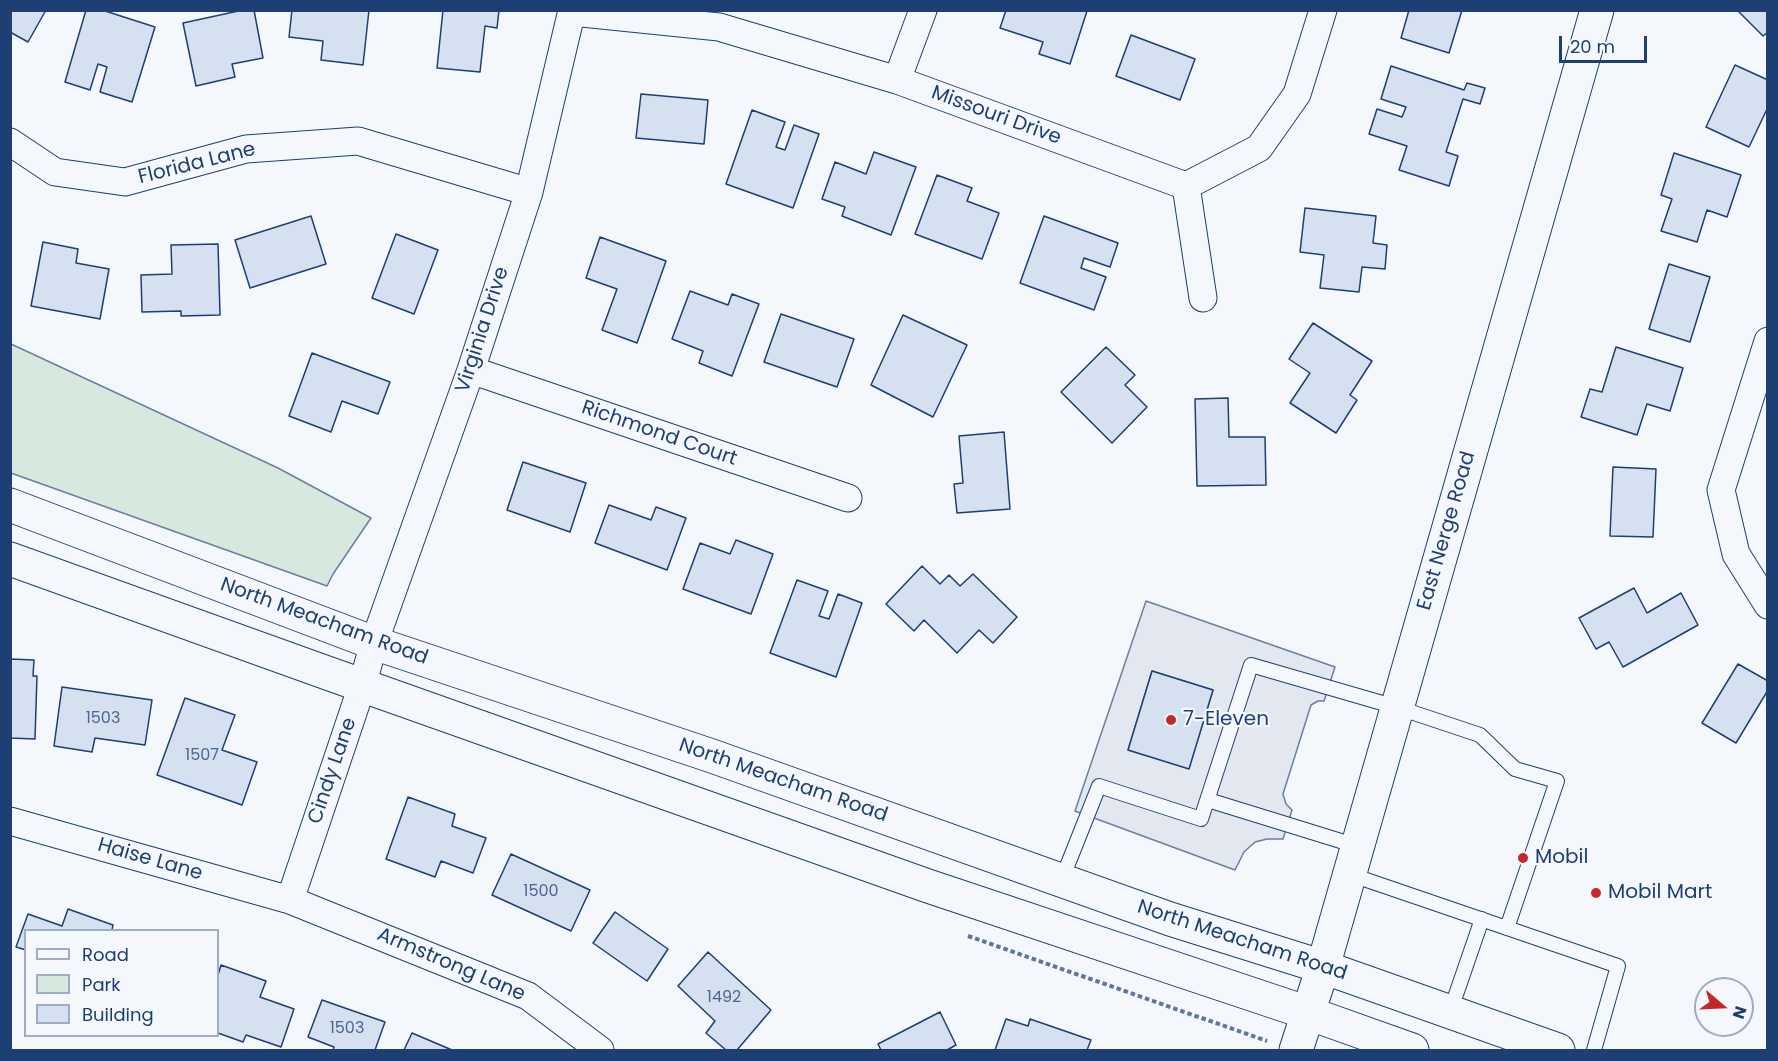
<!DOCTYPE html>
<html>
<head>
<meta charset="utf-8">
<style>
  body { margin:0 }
  #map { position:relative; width:1778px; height:1061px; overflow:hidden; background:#f4f7fb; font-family:Poppins,sans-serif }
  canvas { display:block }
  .frame { position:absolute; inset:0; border:12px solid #1d3f73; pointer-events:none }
  .legend { position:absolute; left:24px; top:929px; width:195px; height:108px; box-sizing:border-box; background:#f4f7fb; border:2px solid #9eadc5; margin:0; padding:8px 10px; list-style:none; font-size:18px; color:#1d3f73 }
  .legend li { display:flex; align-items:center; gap:12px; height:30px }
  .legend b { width:30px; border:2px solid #9eadc5 }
  .north { position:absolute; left:1694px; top:977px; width:60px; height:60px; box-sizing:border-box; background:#f4f7fb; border:2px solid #9eadc5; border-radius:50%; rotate:109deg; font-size:16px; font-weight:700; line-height:24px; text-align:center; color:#1d3f73 }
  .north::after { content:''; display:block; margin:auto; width:21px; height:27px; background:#c62828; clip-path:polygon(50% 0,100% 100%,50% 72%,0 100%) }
  .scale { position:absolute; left:1559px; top:36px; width:88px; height:27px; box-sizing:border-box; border:3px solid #1d3f73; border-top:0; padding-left:8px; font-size:18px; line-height:21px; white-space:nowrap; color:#1d3f73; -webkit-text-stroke:4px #f4f7fb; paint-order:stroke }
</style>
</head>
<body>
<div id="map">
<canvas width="1778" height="1061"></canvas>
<div class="frame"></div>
<ul class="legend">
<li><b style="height:8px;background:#f4f7fb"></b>Road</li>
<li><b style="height:16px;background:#d7e8df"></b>Park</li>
<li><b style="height:16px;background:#d5e0f0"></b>Building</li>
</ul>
<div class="north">N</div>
<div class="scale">20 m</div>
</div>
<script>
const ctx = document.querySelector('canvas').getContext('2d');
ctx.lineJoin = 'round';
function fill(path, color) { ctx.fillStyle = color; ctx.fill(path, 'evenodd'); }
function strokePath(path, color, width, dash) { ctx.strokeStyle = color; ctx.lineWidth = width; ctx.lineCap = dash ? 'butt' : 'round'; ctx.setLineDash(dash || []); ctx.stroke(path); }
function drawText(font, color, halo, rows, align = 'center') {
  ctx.font = font + ' Poppins,sans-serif'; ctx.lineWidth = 4.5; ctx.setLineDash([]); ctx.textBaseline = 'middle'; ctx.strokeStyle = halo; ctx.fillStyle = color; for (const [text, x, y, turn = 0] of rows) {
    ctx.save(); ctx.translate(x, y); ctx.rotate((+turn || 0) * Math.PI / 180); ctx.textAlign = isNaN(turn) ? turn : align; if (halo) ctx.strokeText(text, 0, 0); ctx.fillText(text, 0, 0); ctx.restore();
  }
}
const green = new Path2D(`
  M11 344 278 468 371 518 333 574 327 586 11 473Z`);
fill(green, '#d7e8df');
strokePath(green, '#687fa3', 1.5);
const parking = new Path2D(`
  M1146 601 1335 667 1324 701H1318L1311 705 1283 794 1286 804 1292 810 1283 839H1267L1255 842 1244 852 1235 870 1075 811ZM1152 671 1213 690 1189 768 1128 750Z`);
fill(parking, '#e3e8f0');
strokePath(parking, '#687fa3', 1.5);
const building = new Path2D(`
  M10 10H46L28 42 10 32Z
  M86 10H102L155 27 132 102 100 92 107 67 98 64 90 90 65 82Z
  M243 10H254L263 58 232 64 235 77 196 86 183 23Z
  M292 10H369L363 65 321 60 323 41 289 37Z
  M443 10H499L497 28 485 26 480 72 437 68Z
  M1006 10 1087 11 1070 64 1039 54 1043 42 1000 28Z
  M1409 10H1462L1449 53 1401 38Z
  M1737 10H1768V32L1763 36Z
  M1131 35 1195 59 1180 100 1116 76Z
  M1735 65 1768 80V107L1749 147 1706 127Z
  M1391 66 1464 90 1467 83 1485 88 1480 104 1463 99 1446 152 1458 156 1449 186 1399 170 1407 146 1369 134 1377 109 1402 117 1406 107 1381 99Z
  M641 94 708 100 704 144 636 138Z
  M752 110 785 122 776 147 785 150 794 125 819 134 793 208 726 184Z
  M874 152 916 167 891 235 842 216 845 207 822 199 835 162 866 174Z
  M1674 153 1741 175 1727 217 1707 210 1697 242 1661 231 1672 199 1661 195Z
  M937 175 972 188 967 201 999 213 982 259 915 234Z
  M1305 208 1376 216 1373 243 1387 245 1385 269 1362 267 1359 292 1320 288 1324 255 1300 252Z
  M311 216 326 264 250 288 235 240Z
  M1044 216 1118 243 1110 267 1084 258 1081 268 1106 277 1094 310 1020 283Z
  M396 234 438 250 414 314 372 298Z
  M600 237 666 261 637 343 602 330 617 289 586 278Z
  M43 242 78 249 76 263 109 269 100 319 31 306Z
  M218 244 220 315 181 316V311L142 312 141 275 172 274 171 245Z
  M1669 264 1710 277 1690 342 1649 329Z
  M690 291 728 305 732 294 759 304 732 376 699 363 703 351 672 339Z
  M781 314 854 339 837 387 764 362Z
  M903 315 967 345 933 417 871 385Z
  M1313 323 1372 361 1350 395 1357 400 1336 433 1290 403 1310 373 1289 359Z
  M1106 347 1135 375 1125 385 1147 407 1112 443 1061 392Z
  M1616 347 1683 368 1670 411 1647 404 1637 435 1581 417 1590 389 1602 392Z
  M312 353 390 382 378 414 342 401 331 432 289 416Z
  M1228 398 1229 437H1265L1266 485 1197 486 1195 399Z
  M1004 432 1010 509 957 513 954 484 963 483 959 436Z
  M523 462 586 483 570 532 507 510Z
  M1613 467 1656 469 1653 537 1610 536Z
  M609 505 651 520 656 507 686 518 667 570 595 543Z
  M736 540 773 554 751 614 683 589 700 543 730 554Z
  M922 566 940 584 949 575 960 586 973 574 1017 617 993 643 979 630 957 653 924 620 914 631 886 604Z
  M797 580 828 591 819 616 829 619 838 594 862 603 836 677 770 653Z
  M1634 588 1647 613 1681 593 1698 625 1623 667 1609 642 1596 649 1579 618Z
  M10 659 34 660 33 676H37L35 739 10 738Z
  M1738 664 1768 681V690L1736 743 1702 723Z
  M1152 671 1213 690 1189 769 1128 750Z
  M62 687 152 700 145 745 95 738 92 752 54 746Z
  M185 698 235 715 222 750 257 762 242 805 157 775Z
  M408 797 455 814 452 826 486 838 473 873 441 861 435 877 386 859Z
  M511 854 590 890 571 931 492 895Z
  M68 909 113 925 112 930H26V950L16 947 28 914 62 926Z
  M615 912 668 949 647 981 593 943Z
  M708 952 771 1010 737 1050H726L706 1033 715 1021 678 986Z
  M221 965 266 981 260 997 294 1009 281 1047 246 1035 243 1042 218 1033V975Z
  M322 1000 385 1022 375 1050H333L334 1047 308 1037Z
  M940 1012 956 1045 947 1050H881L878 1044Z
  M1006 1019 1028 1026 1030 1019 1091 1040 1087 1050H995Z
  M412 1033 452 1050H404Z`);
fill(building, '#d5e0f0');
strokePath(building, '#1d3f73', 1.5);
const lane = new Path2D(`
  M1208 800 1357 846
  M1349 874 1618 966 1594 1050
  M1062 879 1099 786 1201 819 1251 665 1396 707 1480 735 1515 769 1557 781 1507 928
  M1450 1012 1482 919`);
const street = new Path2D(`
  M572 12 719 27 897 80 1186 186 1259 148 1297 94 1323 10
  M897 80 923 10
  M10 142 55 172 125 182 246 149 358 141 529 192
  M1186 186 1203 298
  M1768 341 1721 490 1736 554 1768 605
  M471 370 848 498
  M10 821 290 900 528 996 600 1050
  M290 900 362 686 374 643 471 370 529 192 572 10`);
const secondary = new Path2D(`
  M10 505 374 643 712 756 1170 919 1323 967 1558 1050
  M10 559 330 674 928 886 1308 1013 1412 1050
  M1296 1050 1323 967 1597 10`);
strokePath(lane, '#1d3f73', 16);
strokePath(street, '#1d3f73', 29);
strokePath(secondary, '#1d3f73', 35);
strokePath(new Path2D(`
  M968 936 1267 1041`), '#5e769c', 4, [4.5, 3]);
strokePath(lane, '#f4f7fb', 14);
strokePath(street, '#f4f7fb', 27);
strokePath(secondary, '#f4f7fb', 33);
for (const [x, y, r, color] of [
  [1171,720,6,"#c62828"],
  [1523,858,6,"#c62828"],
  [1596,893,6,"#c62828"]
]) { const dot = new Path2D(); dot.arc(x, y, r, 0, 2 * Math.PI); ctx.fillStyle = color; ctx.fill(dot); strokePath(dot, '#f4f7fb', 2); }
drawText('16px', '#4b6792', null, [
  ["1503",103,719],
  ["1507",202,756],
  ["1500",541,892],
  ["1492",724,998],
  ["1503",347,1029]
]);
drawText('20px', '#1d3f73', '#f4f7fb', [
  ["Missouri Drive",996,116,20],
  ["Florida Lane",197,164,-14],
  ["Virginia Drive",483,330,-72],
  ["Richmond Court",659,434,19],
  ["East Nerge Road",1447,531,-74],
  ["North Meacham Road",324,622,20],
  ["Cindy Lane",333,771,-71],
  ["North Meacham Road",783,781,19],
  ["Haise Lane",150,860,16],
  ["North Meacham Road",1242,941,18],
  ["Armstrong Lane",451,965,23]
]);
drawText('20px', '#1d3f73', '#f4f7fb', [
  ["7-Eleven",1183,720],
  ["Mobil",1535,858],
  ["Mobil Mart",1608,893]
], 'left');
</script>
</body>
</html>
